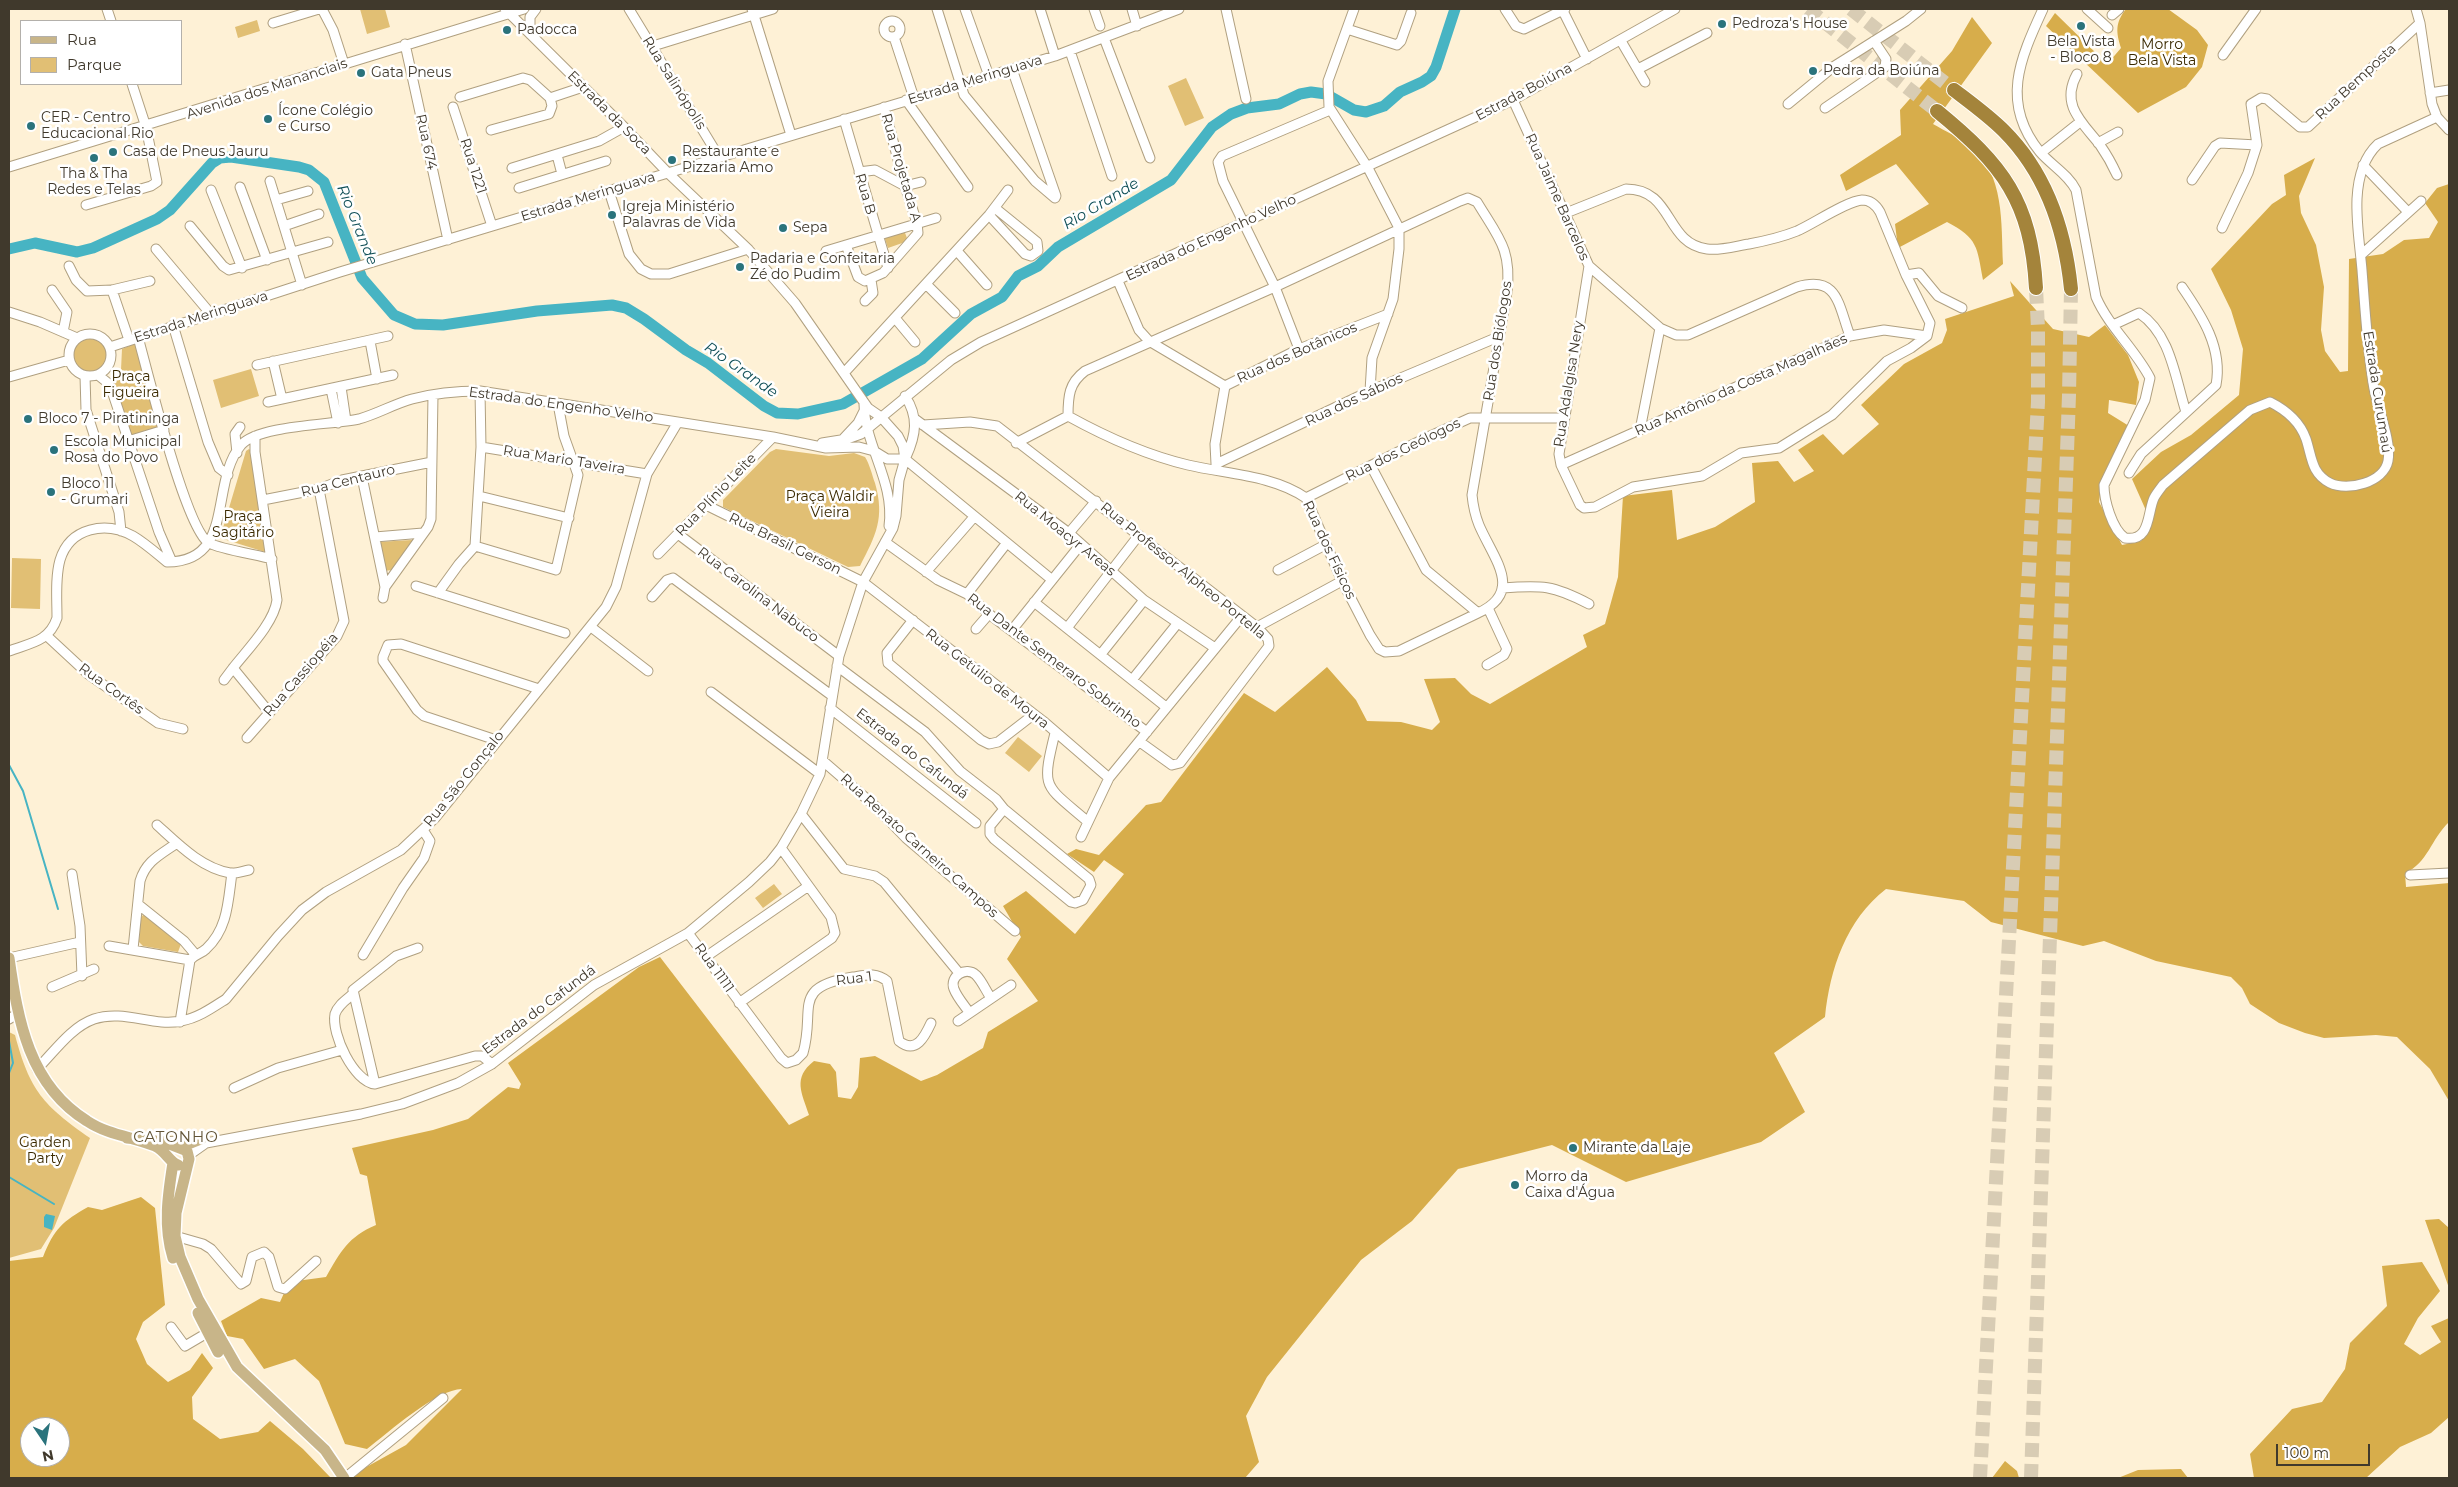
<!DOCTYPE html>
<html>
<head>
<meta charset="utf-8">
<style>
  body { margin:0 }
  #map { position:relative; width:2458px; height:1487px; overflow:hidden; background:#fef1d6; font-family:Montserrat,sans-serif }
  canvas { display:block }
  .frame { position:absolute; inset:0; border:10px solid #40392c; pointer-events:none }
  .legend { position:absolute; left:20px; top:20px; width:162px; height:65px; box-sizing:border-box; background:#fff; border:1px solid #b3b0ab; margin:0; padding:6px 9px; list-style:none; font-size:15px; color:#40392c }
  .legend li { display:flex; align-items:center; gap:10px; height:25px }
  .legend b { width:25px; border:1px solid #b3b0ab }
  .north { position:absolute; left:20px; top:1417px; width:50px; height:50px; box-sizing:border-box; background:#fff; border:1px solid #b3b0ab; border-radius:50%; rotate:168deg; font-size:14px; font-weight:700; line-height:20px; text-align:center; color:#40392c }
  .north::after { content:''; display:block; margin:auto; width:18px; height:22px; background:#2a737c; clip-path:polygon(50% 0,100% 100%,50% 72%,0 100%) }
  .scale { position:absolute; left:2276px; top:1444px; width:94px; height:22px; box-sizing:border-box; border:2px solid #40392c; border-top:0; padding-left:6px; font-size:15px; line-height:18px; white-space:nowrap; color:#40392c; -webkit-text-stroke:4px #fff; paint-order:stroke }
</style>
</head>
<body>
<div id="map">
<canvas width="2458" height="1487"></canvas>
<div class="frame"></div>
<ul class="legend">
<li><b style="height:6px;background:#c8b589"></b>Rua</li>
<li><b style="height:14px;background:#e1bf74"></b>Parque</li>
</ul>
<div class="north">N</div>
<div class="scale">100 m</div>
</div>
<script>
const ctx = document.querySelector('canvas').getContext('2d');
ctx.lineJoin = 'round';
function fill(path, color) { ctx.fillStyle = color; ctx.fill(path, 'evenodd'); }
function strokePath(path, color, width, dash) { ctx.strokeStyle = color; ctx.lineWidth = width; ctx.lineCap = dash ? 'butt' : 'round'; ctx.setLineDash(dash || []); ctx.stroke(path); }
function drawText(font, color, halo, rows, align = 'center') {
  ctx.font = font + ' Montserrat,sans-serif'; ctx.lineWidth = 5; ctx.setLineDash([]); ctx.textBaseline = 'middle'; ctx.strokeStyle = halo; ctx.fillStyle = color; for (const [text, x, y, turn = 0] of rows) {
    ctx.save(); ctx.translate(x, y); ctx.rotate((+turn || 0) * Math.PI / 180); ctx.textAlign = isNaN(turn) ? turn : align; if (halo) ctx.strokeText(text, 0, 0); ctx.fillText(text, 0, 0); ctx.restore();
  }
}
fill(new Path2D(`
  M360 9H385L390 27 367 34Z
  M257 20 260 31 238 38 235 27Z
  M1186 78 1204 118 1185 126 1168 86Z
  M904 230 908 241 888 248 884 236Z
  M73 356a17 17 0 1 1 34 0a17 17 0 1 1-34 0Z
  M134 344 137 345 159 427 131 436 113 382 121 370 122 349Z
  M251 369 259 396 221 408 213 380Z
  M249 449 251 451 268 550 265 552 220 538 246 451Z
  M776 449 829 456 854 453 865 457C870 465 872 475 875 483 885 518 876 535 860 566L848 567 723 507V500L770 452Z
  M412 540 414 541 393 570 383 571 378 542Z
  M12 558 41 559 40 609 11 608Z
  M1018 737 1042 756 1029 772 1005 753Z
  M774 884 782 894 763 908 755 898Z
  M143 915 147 916 181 944 178 952 143 946 139 942 140 918Z
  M9 1032 15 1035C30 1091 43 1105 90 1138L54 1228 41 1249 9 1258Z`), '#e1bf74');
fill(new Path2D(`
  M2126 9H2168L2197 30 2208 45 2202 67 2186 87 2138 113 2046 26 2055 13 2101 58 2109 62 2121 48C2116 32 2115 23 2126 9Z
  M1972 17 1992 43 1933 124C1945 131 1959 137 1970 146 2005 173 2001 224 2003 264L1983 280C1977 247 1978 238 1947 222L1898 248 1895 224 1929 204 1896 164 1846 191 1840 175 1901 135 1900 110 1952 51Z
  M2315 158 2299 196 2301 213 2316 245 2324 287 2321 330 2325 351 2340 372 2348 371 2349 259 2383 254 2404 240 2429 238 2438 222 2425 203 2437 188 2449 184V822C2431 839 2428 863 2405 873L2406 887 2449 883V1101L2430 1069 2397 1037 2376 1035 2324 1038 2305 1033 2279 1023 2250 1004 2242 988 2231 977 2156 961 2104 941 2083 946 1991 922 1964 901 1886 889C1846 920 1830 969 1825 1017L1774 1053 1805 1112 1761 1142 1626 1182 1552 1145 1458 1169 1412 1221 1361 1260 1267 1377 1246 1416 1259 1462 1245 1478H353L352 1475 406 1445 462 1389C437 1389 389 1432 367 1449L345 1444 319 1381 295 1359 264 1369 243 1339 227 1336 221 1321 261 1298 280 1302 289 1282 326 1277C341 1251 348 1237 376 1225L367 1176 360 1174 352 1148 433 1130 468 1119 508 1087 519 1089 521 1084 508 1063 639 967 660 957 789 1125 809 1115C802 1093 792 1078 814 1061L830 1064 836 1072 838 1097 851 1099 858 1087 860 1058 875 1056 921 1081 937 1075 983 1048 988 1032 1038 1001 1007 959 1021 937 1003 906 1026 891 1075 934 1124 874 1104 860 1094 872 1067 854 1076 849 1099 855 1146 805 1161 802 1244 693 1275 712 1327 667 1356 700 1367 721 1401 722 1432 730 1440 722 1424 679 1455 678 1471 694 1490 704 1587 647 1583 635 1605 624 1618 577 1623 496 1672 490 1677 540 1715 527 1755 502 1752 463 1778 461 1794 482 1814 471 1798 450 1823 434 1843 455 1879 424 1861 405 1904 364 1942 343 1947 330 1945 319 2014 296 2010 281 2053 329 2089 337 2105 325 2128 355 2139 382 2136 405 2109 400 2108 413 2129 426 2102 479 2099 502 2122 545 2141 541 2152 524 2132 479 2161 452 2191 435 2239 395 2243 349 2231 310 2211 269 2272 204 2286 195 2284 175Z
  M141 1197 155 1208 165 1305 143 1322 136 1339 147 1364 168 1382 190 1370 202 1353 213 1368 192 1397 193 1419 220 1439 258 1432 270 1421 303 1449 331 1478H9V1261L43 1257C54 1229 63 1221 88 1207L102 1210ZM30 1427H60V1457H30Z
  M2439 1219 2449 1228V1288L2425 1220Z
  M2422 1262 2440 1291 2418 1318 2404 1344 2420 1355 2441 1342 2431 1326 2449 1318V1417L2431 1433 2400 1447 2366 1478H2254L2250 1454 2292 1409 2322 1402 2345 1369 2350 1343 2387 1306 2382 1266Z
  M2005 1461 2017 1471 2019 1478H1992Z
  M2181 1469 2188 1478H2118L2138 1470Z`), '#d7ad4b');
fill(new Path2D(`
  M46 1214 55 1216 52 1230 44 1227V1217Z`), '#47b4c3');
strokePath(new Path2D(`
  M9 765 23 791 58 909
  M9 1041 13 1063 9 1073
  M9 1177 54 1204`), '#47b4c3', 2);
strokePath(new Path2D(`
  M9 249 35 243 77 252 93 248 157 219 170 210 212 163 220 158 231 157 299 167 309 170 324 182 362 278 394 315 415 324 443 325 537 311 612 305 626 308 644 319 686 350 708 363 764 406 777 413 798 414 843 404 922 359 971 314 1002 297 1018 276 1038 266 1058 247 1171 180 1212 127 1231 114 1247 108 1279 104 1300 94 1311 92 1326 94 1354 110 1366 112 1384 106 1400 92 1422 82 1431 76 1436 67 1455 9`), '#47b4c3', 11);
strokePath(new Path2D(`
  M1808 9 1937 111
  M1851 9 1954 90
  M1980 1478 2038 402V328L2036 288
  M2031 1478 2069 395 2071 289`), '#d8ccb4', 14, [14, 7]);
const minor = new Path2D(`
  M107 9 111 21
  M322 9 333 30 344 64
  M629 9 719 157
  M752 9 791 135
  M937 9 964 95 1035 181 1055 198 1056 196 1012 69
  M965 9 989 76
  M1040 9 1055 56
  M1094 9 1100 26
  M1132 9 1137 26
  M1226 9 1246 99
  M1354 9 1328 81 1329 107 1368 168 1399 228V249L1393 299 1372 358 1370 391
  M1505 9 1516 26 1524 29 1565 9
  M1562 9 1587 59
  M2043 9C2020 59 2000 103 2040 152 2051 165 2068 174 2076 190L2096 297C2109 327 2135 349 2150 378L2145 400 2104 485C2104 500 2112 529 2125 538 2151 542 2147 513 2154 498 2156 494 2160 489 2163 485L2250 410 2270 402C2286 410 2300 422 2306 439 2312 457 2311 473 2330 483 2348 492 2384 482 2388 461 2392 439 2376 406 2373 383 2367 346 2365 308 2362 270 2360 246 2356 223 2357 199 2358 178 2363 158 2378 144L2437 117
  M2087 9 2108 28
  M2416 9 2420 23 2432 104 2437 117 2449 130
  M2112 15 2119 9
  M884 29a8 8 0 1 1 16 0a8 8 0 1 1-16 0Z
  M273 23 319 9
  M1347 29 1397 45 1401 41 1411 13
  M530 34V17L536 9
  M894 37 914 98
  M1104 38 1150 158
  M1621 41 1645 82
  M405 44 448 240
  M653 46 773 9
  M1070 51 1112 176
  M2223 55 2256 9
  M1638 69 1707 33
  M2077 74C2060 105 2082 122 2100 145 2107 155 2112 164 2117 175
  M2430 93 2449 90
  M460 97 523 78 530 80 550 98 583 87
  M906 100 968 187
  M1513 100 1589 266 1660 328 1676 335H1688L1797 287C1838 275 1838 304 1850 336
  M1788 104 1833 67 1906 21 1921 9
  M453 107 492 226
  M1825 108 1885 67 1886 59 1874 41
  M844 119 888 268
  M491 130 549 114 552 106 550 98
  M2098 143 2118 132
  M2041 153 2080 122
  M557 155 562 174
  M2363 165 2408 212
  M9 167 524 9
  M512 168 599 141 624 127
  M859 172 875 170 905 186 921 182
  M2192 180 2215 146 2220 143 2257 145
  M270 181 302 285
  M240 187 267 260
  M519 188 606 161
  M211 190 242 268
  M609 191 629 254 641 269 651 274H669L748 249
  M276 200 308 191
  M86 205 151 186 157 182 146 127 132 84
  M1566 213 1626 189C1674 189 1664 243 1707 249 1720 251 1736 246 1749 244 1765 241 1782 237 1797 231 1813 224 1847 201 1862 200 1871 200 1876 205 1880 212L1906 275 1930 323 1927 336 1911 348 1887 361 1832 415 1779 448 1741 453 1702 476 1633 487 1595 507 1584 508 1580 505 1561 465 1559 454 1589 266
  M989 215 1025 254 1031 256 1038 251 1037 242 995 208
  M190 226 223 266 229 270 328 242
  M284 226 319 214
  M2222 228 2248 173 2257 145 2251 104 2261 98 2267 99 2300 127H2308L2420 23
  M846 245 858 277 865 281 883 273 918 233 917 223 905 186 884 107
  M156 249 210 313
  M826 251 936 218
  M957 251 987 285
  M2361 255 2421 201
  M69 266 76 280 87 291 112 290 150 281
  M1906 275 1919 273 1938 296 1962 308
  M1118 281 1139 330 1149 341 1225 386
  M926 284 955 313
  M52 290 67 312 63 332
  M112 290 129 340
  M865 301 873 293 871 280
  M9 312 40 322 77 338
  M895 318 915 342
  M173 325 208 442 219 468 228 475
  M2113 325 2139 313C2171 334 2175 378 2186 412
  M69 355a21 21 0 1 1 42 0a21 21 0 1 1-42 0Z
  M138 337C147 370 186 530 209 543 220 549 258 555 272 559
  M370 341 377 379
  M110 347 340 272 1055 56 1179 9
  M1299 349 1275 287 1223 181 1218 162 1222 156 1330 110
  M273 361 282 399
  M257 365 388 336
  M844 373 989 215 1008 190
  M98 375 108 383 112 391 159 532 172 562
  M85 376 86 410 119 512 121 531
  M9 377 69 360
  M341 387 346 421
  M331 389 338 423
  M905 396C919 417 916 435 906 457
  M268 402 393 375
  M864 404C865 447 895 482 889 526
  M1068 416C1106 437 1146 455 1188 465 1226 474 1273 475 1306 498L1342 581 1370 635 1379 649 1385 652 1399 651 1478 613
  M915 419 1069 533 1144 600 1215 648
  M923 425 970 422 997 426 1257 627 1268 639 1269 646 1180 763 1172 765 1140 742
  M1640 430 1660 328
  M255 436V452L277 600C274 623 247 650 233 668L269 712
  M843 439 858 423 864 411
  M128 441 164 430
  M822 443 847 439 861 434 951 360 981 342 1513 100 1675 9
  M1016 443 1068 416C1068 396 1069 383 1085 371L1275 287 1460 201 1468 198 1477 202C1498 237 1512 249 1507 292L1472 495C1473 505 1475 515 1479 525 1493 558 1525 592 1478 613L1426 570 1371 466
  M481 447 647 474
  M237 453 235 434 240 427
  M905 459 1051 579
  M1216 464 1215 444 1225 386 1299 349 1388 314
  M1561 465 1850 336 1884 330 1927 336
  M1217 470 1216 464 1370 391 1498 337
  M2129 473 2141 454 2216 385C2223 348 2202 316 2182 287
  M362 477 385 587 383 598
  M479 496 569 518
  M1306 498 1428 437 1470 418H1564
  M263 500 319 489 342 480 432 462
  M706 505 863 582 1043 721 1109 778
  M1069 533 1096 501
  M678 534 839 656
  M375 537 423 533
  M885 542 938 580 967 594 989 614 1147 732
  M475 546 556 570 578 475 564 436 558 404
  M658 554 773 437
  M1278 570 1325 545
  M926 572 974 517
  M416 586 565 633
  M385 587 428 527 431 519 433 395
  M1502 588C1542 585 1553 585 1589 604
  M438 593 459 564 475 546 481 447 480 391
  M967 594 1006 544
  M652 597 667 580 673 578 831 695
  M1034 602 1166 707
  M913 620 887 653 888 663 981 740 989 744 998 742 1033 715
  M591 627 648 671
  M1257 627 1342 581
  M1067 628 1139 535
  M976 629 989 614
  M1012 630 1081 544
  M47 636 88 674 158 723 183 729
  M9 651C30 643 49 642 57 618 57 599 55 578 60 560 70 527 106 521 133 536 145 543 156 553 167 562 236 562 209 483 241 445 259 425 331 425 359 419 377 414 394 404 412 399 435 393 457 391 480 391L773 437 826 448 859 447 874 451 887 459H905
  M1101 654 1144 600
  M1487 665 1504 655 1507 649 1488 608
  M837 666 925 732 960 771 996 799 1004 809 1089 879 1091 885 1083 900 1075 903 1071 902 994 839 990 834V826L1004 809
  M224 680 233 668
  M1132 680 1177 624
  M711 692 820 774
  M830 708 976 823
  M1055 733C1041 790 1044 784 1087 821
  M247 738 337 636 344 621 319 489
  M496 740 424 716 417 710 383 661V657L388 645 401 644 539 689
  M823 761 875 806 906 838 1015 931
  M801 814 844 869 875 876 884 882 959 973
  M157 825C178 844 201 868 230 873 236 874 243 871 249 870
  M1081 837 1109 778 1241 617
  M72 874 80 926 82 976
  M2410 875 2449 873
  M139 905 184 941 195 954
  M688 933 781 1058 787 1063 796 1060 803 1053C816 1009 790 987 853 977 866 975 876 972 887 981L899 1041C916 1055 925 1036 931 1023
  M109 946 190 960
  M418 948 396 956 353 990 375 1084 475 1056H482L492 1064
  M133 949 140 881C146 861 160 855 177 843
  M363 955 403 888 424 858 430 841 423 830
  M707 956 807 887
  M9 958 80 942
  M52 987 94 969
  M353 994C346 1000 338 1005 335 1014 331 1034 354 1082 375 1084
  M739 1003 832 938 835 933 831 917 781 848
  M969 1012C964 1005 957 997 954 989 949 976 966 966 976 975 982 981 986 991 991 998
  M9 1019 17 1014
  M958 1021 1011 985
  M180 1022 190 960C195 954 201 954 206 949 228 929 228 901 232 873
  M37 1069C54 1052 71 1027 94 1019 124 1009 153 1027 181 1021 198 1018 212 1008 226 999L278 936 302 910 326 892 401 850 435 818 606 607 616 587 647 474 678 422
  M234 1088 278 1068 342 1050
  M164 1142 193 1140
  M189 1155 206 1143 361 1114 402 1104 458 1083 492 1064 594 985 688 933 749 882 770 862 781 848 801 814 820 774 839 656 863 582 893 528 896 516 899 480 905 459 903 446 898 436 881 417 868 408 795 303 748 249 668 173 624 127 505 9
  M175 1236 203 1244 211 1249 241 1284 246 1281 252 1257 264 1252 269 1257 278 1287 285 1289 316 1261
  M171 1327 185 1346 207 1333
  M345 1478 443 1398`);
const major = new Path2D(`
  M9 958C18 1021 29 1085 87 1121 108 1135 133 1137 155 1146 166 1151 169 1162 178 1165
  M127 1138 164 1142 187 1151 189 1159 176 1213 175 1236 180 1257 198 1299 237 1367 325 1450 344 1478
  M181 1147 201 1139
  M173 1258C163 1227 168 1194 173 1163
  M198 1313 218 1352`);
const highway = new Path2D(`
  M1954 90C1971 103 1989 116 2004 131 2047 174 2065 230 2071 289
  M1937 111C2003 165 2031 201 2036 288`);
strokePath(minor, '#b0a080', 11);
strokePath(major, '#fff', 14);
strokePath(highway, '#fff', 16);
strokePath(minor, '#fff', 9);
strokePath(major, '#c8b589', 11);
strokePath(highway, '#a4843b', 14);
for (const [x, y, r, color] of [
  [1722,24,5,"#2a737c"],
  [2081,26,5,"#2a737c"],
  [507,30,5,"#2a737c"],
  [1813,71,5,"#2a737c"],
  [361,73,5,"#2a737c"],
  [268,119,5,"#2a737c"],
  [31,126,5,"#2a737c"],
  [113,152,5,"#2a737c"],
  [94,158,5,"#2a737c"],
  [672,160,5,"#2a737c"],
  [612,215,5,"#2a737c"],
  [783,228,5,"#2a737c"],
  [740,267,5,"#2a737c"],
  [28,419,5,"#2a737c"],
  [54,450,5,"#2a737c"],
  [51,492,5,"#2a737c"],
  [1573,1148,5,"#2a737c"],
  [1515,1185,5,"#2a737c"]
]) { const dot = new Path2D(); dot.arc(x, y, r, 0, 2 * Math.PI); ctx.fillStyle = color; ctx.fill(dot); strokePath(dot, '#fff', 2); }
drawText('14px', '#40392c', '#fff', [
  ["Pedroza's House",1732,24],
  ["Padocca",517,30],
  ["Bela Vista",2081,42,"center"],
  ["- Bloco 8",2081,58,"center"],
  ["Pedra da Boiúna",1823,71],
  ["Gata Pneus",371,73],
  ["Ícone Colégio",278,111],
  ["e Curso",278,127],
  ["CER - Centro",41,118],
  ["Educacional Rio",41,134],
  ["Casa de Pneus Jauru",123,152],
  ["Restaurante e",682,152],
  ["Pizzaria Amo",682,168],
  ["Tha & Tha",94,174,"center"],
  ["Redes e Telas",94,190,"center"],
  ["Igreja Ministério",622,207],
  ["Palavras de Vida",622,223],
  ["Sepa",793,228],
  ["Padaria e Confeitaria",750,259],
  ["Zé do Pudim",750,275],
  ["Bloco 7 - Piratininga",38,419],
  ["Escola Municipal",64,442],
  ["Rosa do Povo",64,458],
  ["Bloco 11",61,484],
  ["- Grumari",61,500],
  ["Mirante da Laje",1583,1148],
  ["Morro da",1525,1177],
  ["Caixa d'Água",1525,1193]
], 'left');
drawText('14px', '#3b2a00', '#fff', [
  ["Morro",2162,45],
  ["Bela Vista",2162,61],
  ["Praça",131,377],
  ["Figueira",131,393],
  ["Praça Waldir",830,497],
  ["Vieira",830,513],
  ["Praça",243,517],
  ["Sagitário",243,533],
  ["Garden",45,1143],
  ["Party",45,1159]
]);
drawText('14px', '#40392c', '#fff', [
  ["Estrada Meringuava",975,80,-17],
  ["Rua Bemposta",2356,82,-43],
  ["Rua Salinópolis",674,83,58],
  ["Avenida dos Mananciais",267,89,-18],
  ["Estrada Boiúna",1524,92,-28],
  ["Estrada da Soca",609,113,45],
  ["Rua 674",426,142,78],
  ["Rua 1221",473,166,72],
  ["Rua Projetada A",901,168,74],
  ["Rua B",865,194,74],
  ["Estrada Meringuava",588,197,-17],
  ["Rua Jaime Barcelos",1557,197,66],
  ["Estrada do Engenho Velho",1211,238,-25],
  ["Estrada Meringuava",201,317,-18],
  ["Rua dos Biólogos",1498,341,-81],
  ["Rua dos Botânicos",1297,353,-24],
  ["Rua Adalgisa Nery",1569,384,-81],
  ["Rua Antônio da Costa Magalhães",1741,385,-24],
  ["Estrada Curumaú",2377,392,81],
  ["Rua dos Sábios",1354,400,-25],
  ["Estrada do Engenho Velho",561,405,8],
  ["Rua dos Geólogos",1403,450,-26],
  ["Rua Mario Taveira",564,460,9],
  ["Rua Centauro",348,481,-14],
  ["Rua Plínio Leite",716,495,-46],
  ["Rua Moacyr Areas",1065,534,39],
  ["Rua Brasil Gerson",785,544,26],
  ["Rua dos Físicos",1329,550,65],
  ["Rua Professor Alpheo Portella",1183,571,39],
  ["Rua Carolina Nabuco",758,595,37],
  ["Rua Dante Semeraro Sobrinho",1054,661,37],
  ["Rua Cassiopéia",301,675,-49],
  ["Rua Getúlio de Moura",987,679,38],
  ["Rua Cortês",111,689,36],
  ["Estrada do Cafundá",912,754,38],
  ["Rua São Gonçalo",464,779,-51],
  ["Rua Renato Carneiro Campos",919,846,42],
  ["Rua 11111",714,968,54],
  ["Rua 1",854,979,-7],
  ["Estrada do Cafundá",539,1010,-37]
]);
drawText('italic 15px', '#104f57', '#fff', [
  ["Rio Grande",1101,204,-31],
  ["Rio Grande",357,225,68],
  ["Rio Grande",741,370,35]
]);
ctx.letterSpacing = '1px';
drawText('15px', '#625436', '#fff', [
  ["CATONHO",176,1138]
]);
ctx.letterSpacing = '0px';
</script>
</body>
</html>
